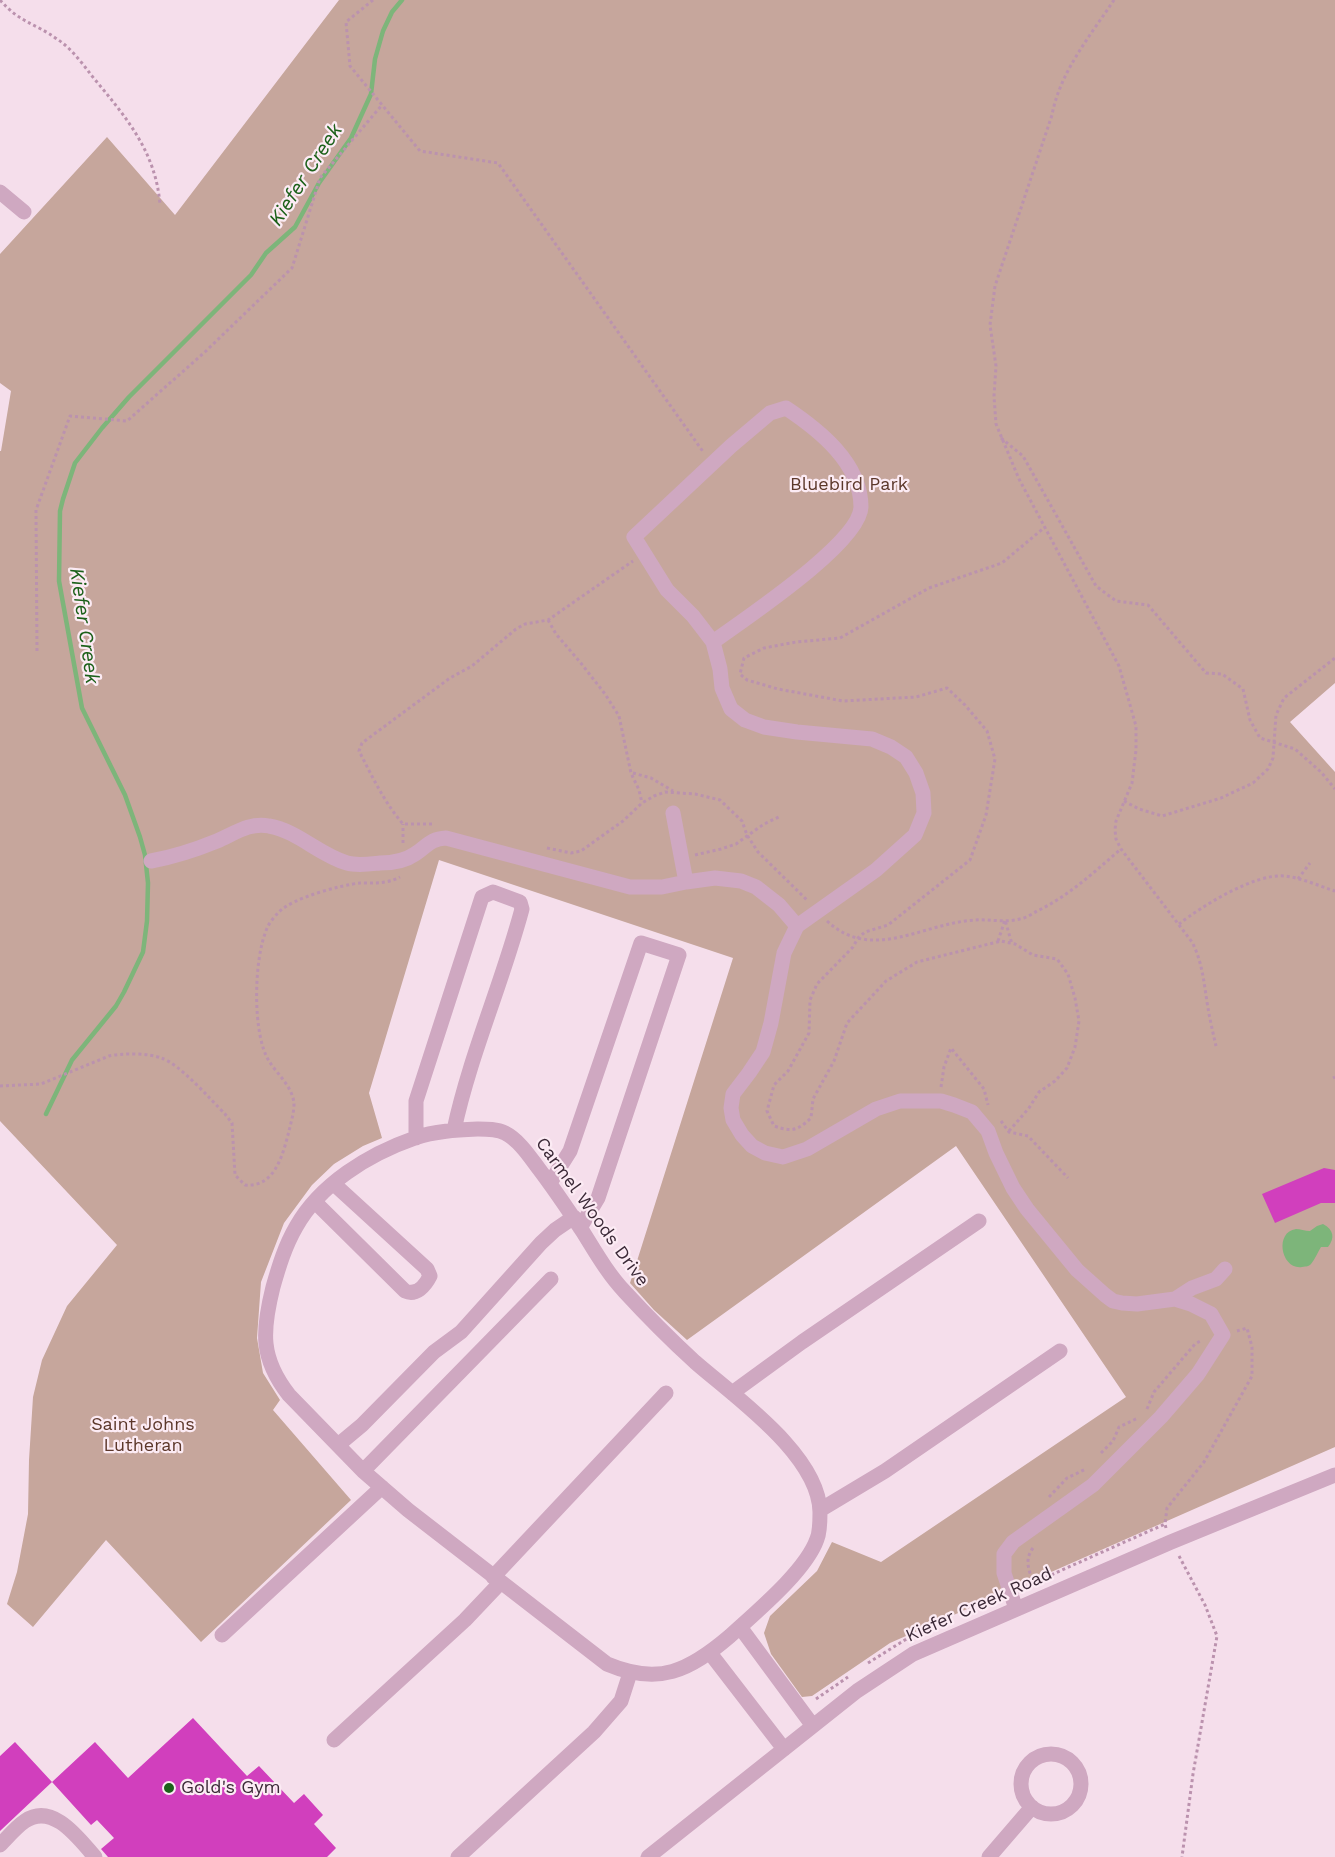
<!DOCTYPE html>
<html>
<head>
<meta charset="utf-8">
<style>
  body { margin:0 }
  canvas { display:block; background:#f5deeb }
</style>
</head>
<body>
<canvas width="1335" height="1857"></canvas>
<script>
const ctx = document.querySelector('canvas').getContext('2d');
ctx.lineJoin = 'round';
function fill(path, color) { ctx.fillStyle = color; ctx.fill(path, 'evenodd'); }
function strokePath(path, color, width, dash) { ctx.strokeStyle = color; ctx.lineWidth = width; ctx.lineCap = dash ? 'butt' : 'round'; ctx.setLineDash(dash || []); ctx.stroke(path); }
function drawText(font, color, halo, rows, align = 'center') {
  ctx.font = font + ' "Work Sans",sans-serif'; ctx.lineWidth = 4.5; ctx.setLineDash([]); ctx.textBaseline = 'middle'; ctx.strokeStyle = halo; ctx.fillStyle = color; for (const [text, x, y, turn = 0] of rows) {
    ctx.save(); ctx.translate(x, y); ctx.rotate((+turn || 0) * Math.PI / 180); ctx.textAlign = isNaN(turn) ? turn : align; if (halo) ctx.strokeText(text, 0, 0); ctx.fillText(text, 0, 0); ctx.restore();
  }
}
fill(new Path2D(`
  M339 0H1335V683L1290 722 1335 772V1447L890 1643 812 1696 802 1697 771 1654 764 1633 770 1616 817 1571 832 1542 881 1562 1126 1397 956 1146 687 1340 654 1310 630 1283 733 958 439 860 369 1093 382 1138 363 1146 334 1164 312 1185 284 1223 261 1282 257 1338 263 1373 280 1400 273 1410 351 1500 201 1642 106 1540 33 1627 7 1604 17 1572 28 1514 29 1460 33 1397 42 1360 67 1306 117 1245 0 1121V451H1L11 391 0 383V254L107 137 175 215Z`), '#c6a69c');
fill(new Path2D(`
  M1323 1224C1334 1230 1335 1238 1328 1247H1321C1318 1252 1315 1259 1311 1264 1308 1267 1307 1266 1302 1267 1281 1270 1274 1232 1296 1229 1300 1229 1305 1231 1310 1231L1317 1226Z`), '#7db57a');
strokePath(new Path2D(`
  M46 1114 72 1060 116 1006 124 992 143 952 147 921 148 883 145 855 140 837 125 795 82 708 59 581 60 511 63 499 75 463 102 428 129 397 251 275 266 253 295 227 319 183 351 138 371 94 375 59 383 31 392 12 402 0`), '#7db57a', 4.5);
fill(new Path2D(`
  M1324 1168 1335 1170V1203H1321L1275 1223 1262 1194Z
  M193 1718 247 1776 259 1766 294 1803 304 1794 323 1815 314 1824 336 1848 327 1857H108L101 1849 114 1838 97 1820 91 1825 52 1782 95 1742 128 1778Z
  M15 1742 52 1782 0 1831V1756Z`), '#d13fbd');
strokePath(new Path2D(`
  M0 0C20 23 35 23 57 39 71 48 82 63 92 76 125 116 156 151 160 205
  M373 0 346 22 350 66 420 151 498 163 704 453
  M1114 0C1090 36 1060 72 1052 115L995 286 990 325 996 366 994 396 996 424 1019 479 1119 666 1136 726V750L1132 783 1116 821 1115 830 1116 839 1121 849 1192 942C1203 963 1204 985 1208 1008 1210 1020 1213 1033 1216 1046
  M1001 438 1023 456 1096 586 1116 601 1148 605 1206 673 1222 674 1243 689 1250 720 1260 738 1295 749 1321 772 1335 789
  M548 620 556 634 580 662 605 694 619 716 631 773 639 790 642 803
  M37 651 36 510 70 416 127 421 206 351 292 268 320 178 382 105
  M633 773 651 778 673 791
  M1124 801 1139 809 1162 816 1221 798 1253 783 1268 769 1273 758 1276 715 1284 698 1335 658
  M432 824H403C384 802 372 776 359 751L362 743 450 678 472 666 516 629 525 624 548 620 633 561
  M403 843V824
  M547 848 571 853 581 851 623 821 642 803 654 796 665 792 695 794 720 800 742 821 747 835 758 852 808 901
  M695 855 721 849 736 844 764 824 781 816
  M1298 879 1310 863
  M827 921C872 963 923 923 975 920 989 919 1005 923 1020 919 1026 918 1032 914 1037 911 1069 896 1094 872 1121 849
  M1179 924C1202 906 1255 873 1285 876 1302 878 1319 886 1335 891
  M998 941 1005 920 1012 944
  M1333 1078 1335 1077
  M0 1086 41 1084 109 1056C122 1053 149 1053 161 1058 179 1063 211 1100 225 1114L232 1123 235 1175 245 1185C275 1188 283 1154 289 1131 291 1122 294 1113 294 1104 293 1087 277 1074 269 1061 252 1034 254 960 266 931 268 924 274 917 279 912 292 898 341 885 360 883 374 883 387 884 400 877
  M941 1087 944 1067 951 1048 984 1089 988 1105
  M1001 1121 1009 1132 1028 1136 1068 1178
  M1009 1131 1029 1108 1039 1092 1055 1081 1067 1068 1075 1047 1079 1021 1075 998 1068 974 1057 959 1033 955 1015 944 1001 941 917 962 886 981 847 1023 834 1061 813 1099 811 1118C797 1131 792 1132 774 1126L767 1111 774 1085 788 1071 809 1033 810 1000 817 984 853 947 858 938 865 932 888 925 970 860 986 815 995 759 987 731 965 705 947 688 916 697 843 701 778 689 747 680 740 674 744 658 764 648 796 642 840 638 929 588 1002 563 1045 527
  M1147 1409 1154 1392 1195 1344 1202 1340
  M1101 1453 1113 1441 1119 1427 1138 1418
  M1049 1497 1067 1478 1086 1469
  M1166 1528 1165 1524 1167 1508 1204 1462 1252 1376V1347L1247 1328 1237 1331
  M1033 1548C1024 1560 1029 1570 1033 1582
  M1179 1556 1205 1605 1217 1636 1193 1774 1182 1857
  M1024 1587 1165 1524
  M983 1605 999 1598
  M868 1663 908 1638
  M816 1699 848 1677`), '#bb92ae', 3, [3, 3]);
strokePath(new Path2D(`
  M0 192 24 212
  M713 642 693 616 667 590 634 537 731 446 770 413 786 408C819 430 861 463 861 507 860 543 743 620 713 642L720 669 722 688 731 709 745 720 764 727 797 732 872 739 891 747 906 757 916 773 923 793 924 813 915 835 876 870 797 926 784 953 771 1023 763 1052 749 1073 733 1094 731 1108 733 1120 742 1135 752 1146 765 1153 783 1157 807 1149 876 1109 900 1101H941L954 1105 972 1112 988 1131 996 1153 1013 1188 1027 1209 1077 1270 1105 1295 1113 1301 1122 1303 1137 1304 1175 1299 1191 1304 1211 1314 1223 1335 1198 1374 1161 1417 1093 1485 1013 1542 1004 1554V1573L1016 1609
  M673 813 686 882
  M151 861C173 857 195 850 217 841 234 834 249 822 269 826 298 831 319 855 347 863 357 866 370 864 380 863 391 863 405 861 415 854 428 846 429 839 446 838L630 887H662L686 882 715 878 741 881 756 887 779 905 797 926
  M478 1129C487 1129 497 1129 505 1133 519 1140 530 1157 539 1169 555 1190 569 1211 583 1232 596 1253 608 1274 625 1292 647 1316 671 1340 695 1362 735 1397 819 1455 820 1512 820 1520 820 1532 817 1539 806 1571 755 1613 730 1636 689 1671 659 1686 607 1664L408 1510 363 1471 289 1395C260 1358 262 1331 273 1287 279 1266 285 1246 296 1227 320 1184 369 1154 415 1138 435 1131 457 1130 478 1129Z
  M416 1138V1101L482 897 493 892 520 902 522 909C502 984 470 1055 454 1130
  M550 1183 570 1151 641 943 679 955 598 1198 580 1228
  M315 1202 405 1291C416 1296 425 1286 430 1276L427 1269 334 1184
  M1175 1299 1192 1288 1216 1279 1225 1269
  M732 1393 802 1342 979 1221
  M338 1445 362 1425 434 1352 461 1332 541 1243 555 1230 574 1217
  M363 1471 551 1279
  M820 1510 885 1471 1060 1351
  M493 1577 666 1393
  M740 1627 813 1726
  M222 1635 382 1487
  M710 1653 784 1749
  M334 1740 465 1620 501 1582
  M1021 1784a30 30 0 1 1 60 0a30 30 0 1 1-60 0Z
  M0 1845C8 1837 16 1827 25 1821 53 1802 79 1839 95 1857
  M458 1857 594 1732 621 1701 630 1673
  M648 1857 857 1691 913 1654 1171 1542 1335 1475
  M989 1857 1032 1807`), '#cfa8c1', 15);
for (const [x, y, r, color] of [
  [169,1788,6,"#1c611a"]
]) { const dot = new Path2D(); dot.arc(x, y, r, 0, 2 * Math.PI); ctx.fillStyle = color; ctx.fill(dot); strokePath(dot, '#fcebf4', 2); }
drawText('18px', '#5c372a', '#fcebf4', [
  ["Bluebird Park",849,485],
  ["Saint Johns",143,1425],
  ["Lutheran",143,1446]
]);
drawText('18px', '#3b2937', '#fcebf4', [
  ["Carmel Woods Drive",592,1212,54],
  ["Kiefer Creek Road",979,1605,-24]
]);
drawText('18px', '#3b2937', '#fcebf4', [
  ["Gold's Gym",181,1788]
], 'left');
drawText('italic 20px', '#1c611a', '#fcebf4', [
  ["Kiefer Creek",306,175,-57],
  ["Kiefer Creek",84,626,82]
]);
</script>
</body>
</html>
